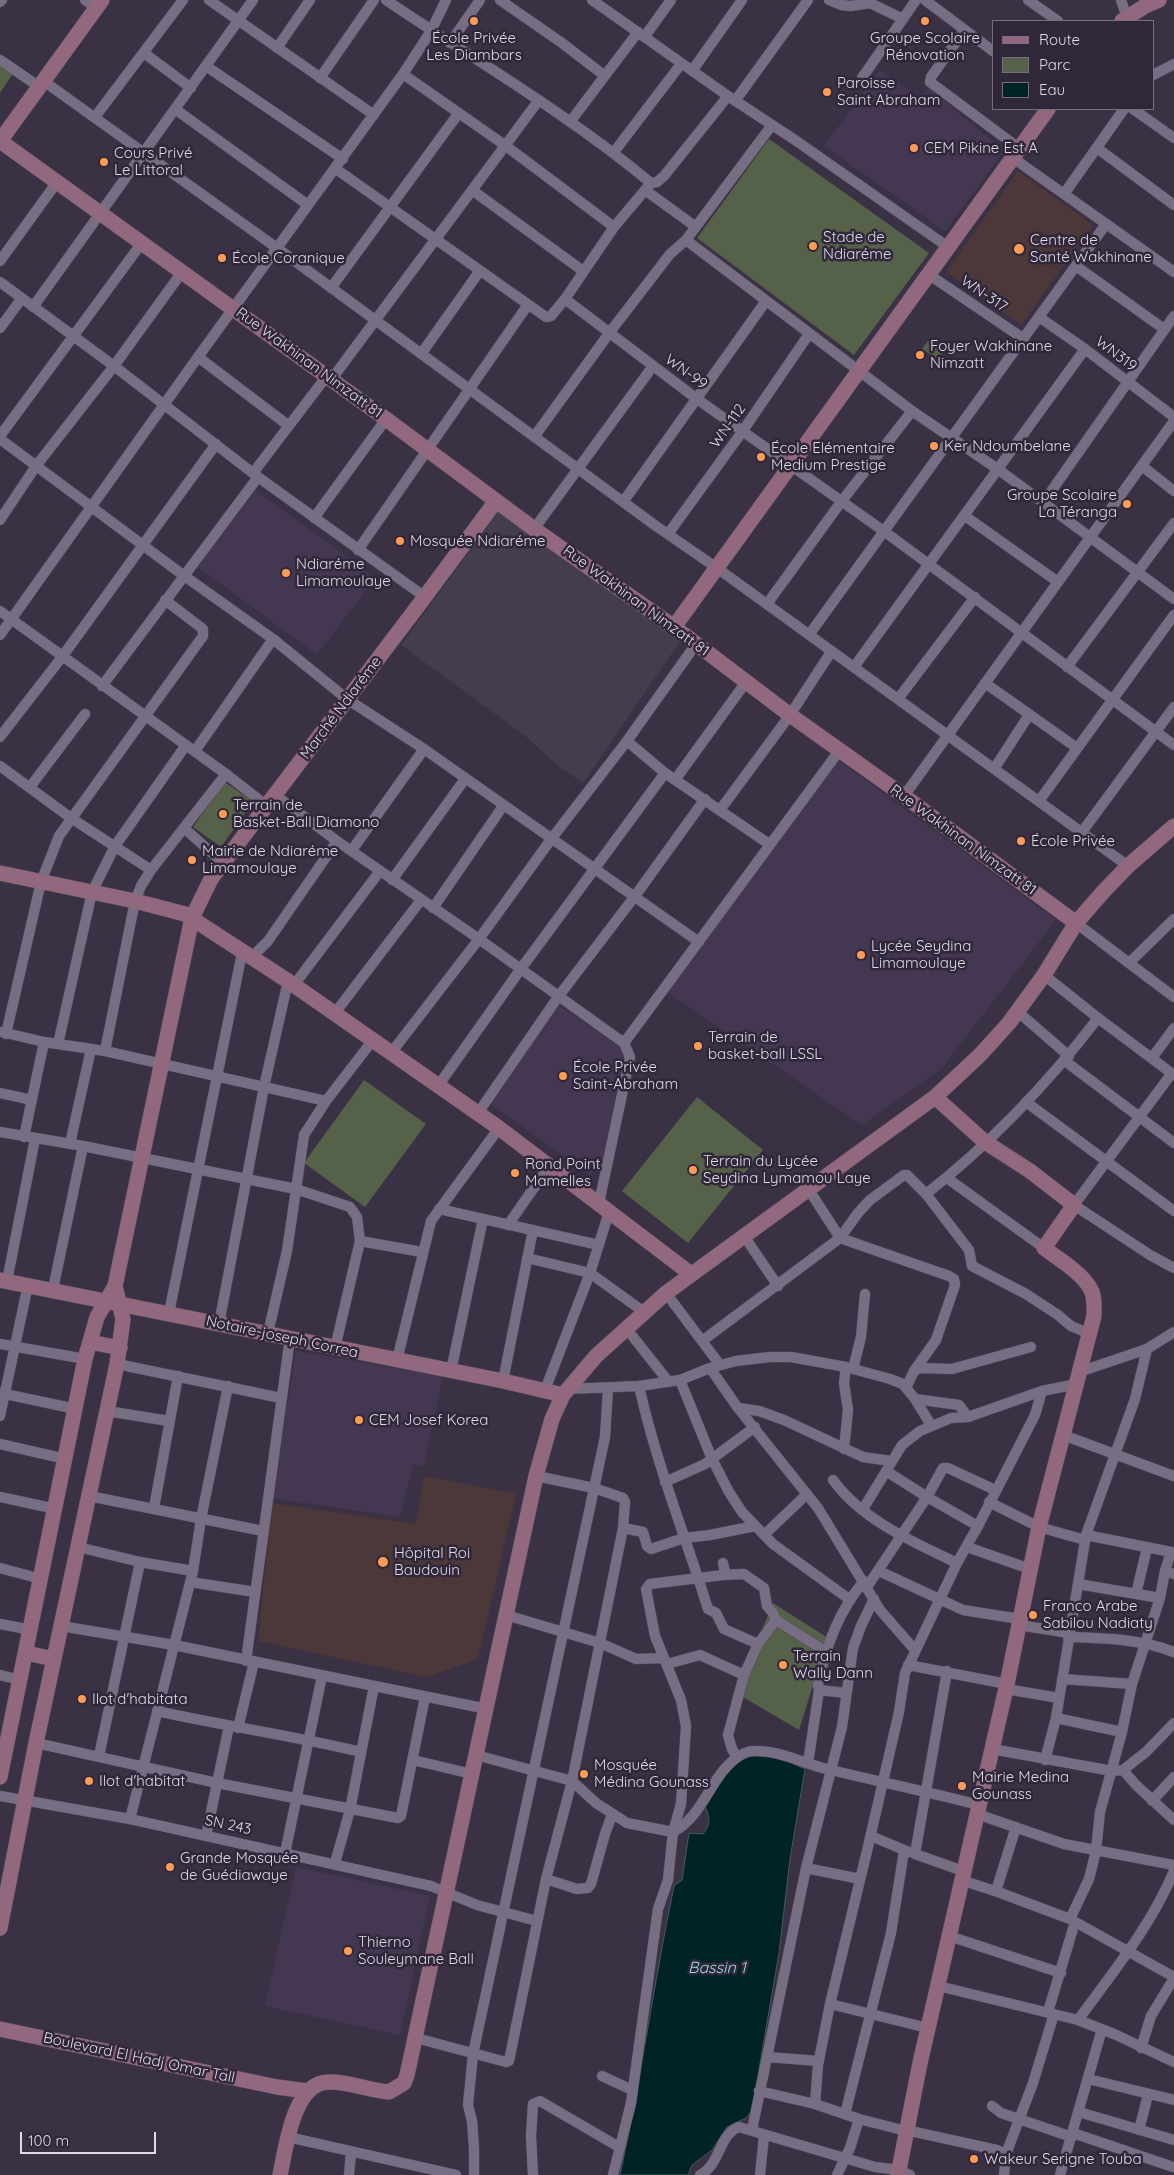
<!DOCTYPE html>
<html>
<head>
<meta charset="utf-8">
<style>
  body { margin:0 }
  #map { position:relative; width:1174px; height:2175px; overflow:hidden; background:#3b3145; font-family:Quicksand,sans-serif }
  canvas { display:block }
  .legend { position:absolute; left:992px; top:20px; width:162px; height:90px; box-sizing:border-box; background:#30273a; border:1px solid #766e7f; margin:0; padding:6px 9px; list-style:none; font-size:15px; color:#dfd9e6 }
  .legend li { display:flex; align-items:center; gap:10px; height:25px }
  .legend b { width:25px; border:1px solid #766e7f }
  .scale { position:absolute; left:20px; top:2132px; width:136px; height:22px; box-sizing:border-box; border:2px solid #dfd9e6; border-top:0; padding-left:6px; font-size:15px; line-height:18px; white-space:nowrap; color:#dfd9e6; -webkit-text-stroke:4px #30273a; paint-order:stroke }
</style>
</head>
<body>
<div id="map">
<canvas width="1174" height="2175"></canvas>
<ul class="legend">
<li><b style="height:6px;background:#92687e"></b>Route</li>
<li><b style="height:14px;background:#556148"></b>Parc</li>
<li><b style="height:14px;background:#002425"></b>Eau</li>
</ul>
<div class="scale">100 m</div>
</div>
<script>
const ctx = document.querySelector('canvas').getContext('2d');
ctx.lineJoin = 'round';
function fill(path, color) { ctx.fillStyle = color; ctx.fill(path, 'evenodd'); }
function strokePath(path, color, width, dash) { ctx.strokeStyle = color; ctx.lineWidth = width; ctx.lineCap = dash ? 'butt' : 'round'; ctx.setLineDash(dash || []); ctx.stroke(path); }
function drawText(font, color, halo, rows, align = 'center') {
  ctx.font = font + ' Quicksand,sans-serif'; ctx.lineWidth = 5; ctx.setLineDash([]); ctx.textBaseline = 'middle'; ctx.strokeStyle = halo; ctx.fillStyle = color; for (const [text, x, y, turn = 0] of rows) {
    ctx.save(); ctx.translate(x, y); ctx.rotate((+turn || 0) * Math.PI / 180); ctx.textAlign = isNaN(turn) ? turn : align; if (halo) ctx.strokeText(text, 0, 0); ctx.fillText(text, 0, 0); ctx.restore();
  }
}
fill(new Path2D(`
  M502 507 683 637 583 783 556 764 524 735 401 645Z`), '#433d4e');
fill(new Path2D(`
  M880 70 919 98 929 88 1004 151 945 231 824 146Z
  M256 490 375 578 317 655 198 567Z
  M838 760 1056 920 941 1069 862 1125 666 991Z
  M559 1005 625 1050 600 1172 593 1171 591 1176 488 1102Z
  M296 1351 443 1376 424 1466 413 1464 400 1517 272 1498Z
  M296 1867 430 1896 400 2035 265 2006Z`), '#443751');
fill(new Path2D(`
  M1018 171 1093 225 1021 325 946 272Z
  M424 1476 516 1494 478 1659 426 1677 258 1641 272 1503 416 1524Z`), '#4c3739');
fill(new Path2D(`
  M0 63 14 72 0 93Z
  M769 139 929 253 854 355 697 238Z
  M928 341 943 352 938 359 922 349Z
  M225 782 253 802 221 847 193 827Z
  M364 1080 426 1124 365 1207 304 1163Z
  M697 1097 763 1150 688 1243 622 1191Z
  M773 1603 828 1638 799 1730 736 1693Z`), '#556148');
const water = new Path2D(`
  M746 1755 778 1757 805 1769 790 1859 779 1953 752 2110 746 2118 727 2127 712 2150 692 2165 688 2175H620C641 2079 654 1982 674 1886L682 1880 689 1833 703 1834C712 1824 709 1816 705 1805L718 1782Z`);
fill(water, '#002425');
strokePath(water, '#435a5f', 1);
const street = new Path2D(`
  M85 0 96 8
  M209 0 374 115
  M386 0C475 60 568 114 651 183L657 182 664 176 728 96
  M500 0 562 43 605 76
  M592 0 728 96 795 140 948 247
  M829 0 841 5 851 6 870 3 903 19
  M925 0 993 51
  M1028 0 1058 21
  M1121 0 1127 18
  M0 2 2 0
  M964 31 931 77 930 82 1020 149
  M645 36 671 0
  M450 43 480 0
  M277 48 310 0
  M144 53 191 88
  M0 60 38 86
  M206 66 343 159
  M692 71 742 0
  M403 74 506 146 614 227
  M1153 75 1174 64
  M320 78 374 0
  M862 78 916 0
  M42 80 277 248 656 526 717 568 1128 866
  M735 101 808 0
  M175 109 308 205
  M1133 109 1174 138
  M95 117 183 0
  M570 122 638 32
  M1097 148 1174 205
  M614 152 681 64
  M1013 158 1174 272
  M336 169 546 317 551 316 565 299 614 227 651 183
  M472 190 583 271
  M645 190 696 227
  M1064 194 1124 109
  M686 240 912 411 999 470 1174 599
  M0 261 57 182
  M1076 266 1164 329
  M928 274 1024 339
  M0 282 114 366 258 477 425 597
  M331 288 458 114
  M565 299 697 399 885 532 1174 745
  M33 307 253 0
  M1039 317 1085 349 1174 417
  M0 328 22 298
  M421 354 479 272
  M198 357 289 426
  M331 380 539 100
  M0 436 141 244
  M534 437 610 332 670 254 686 240 772 125
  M0 439 183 575 273 639 347 699 424 749 699 942
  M1142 466 1174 491
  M253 473 326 377
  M623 502 766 301
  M1043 503 1174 316
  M965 516 1058 582
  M314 518 386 419
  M0 520 36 466 114 366 182 272
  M534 529 653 366
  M668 534 742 432 809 334
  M358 550 527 306
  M767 604 841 502 912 411
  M0 611 226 774 267 806
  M0 635 198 357 403 74 431 31 446 0
  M809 635 1106 224
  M854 667 1085 349
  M1067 667 1174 523
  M985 683 1077 748
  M102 686 258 477
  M898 699 975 597
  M0 737 62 657 216 444
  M627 741 665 773 769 844
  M195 751 273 639
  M0 766 71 818 151 870
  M994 769 1029 715
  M675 780 746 682
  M30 787 85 714
  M275 795 337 841 479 939 624 1043 630 1057 599 1203
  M904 796 1174 421
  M1039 801 1174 615
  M720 810 790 715 831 652
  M184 828 223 863
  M1082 832 1174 707
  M352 850 424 749
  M392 880 465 779
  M433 908 503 806
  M1076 923 1174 997
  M251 958 268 941 337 841
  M1130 962 1174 919
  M1044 975 1098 1018 1174 1075
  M294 985 380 871
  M1017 1011 1069 1056
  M335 1013 421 900
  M2 1032 44 1042 105 1051 326 1101
  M6 1034 41 882 59 836 203 636V629L165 600
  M624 1043 839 751
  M58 1044 92 892 115 846 186 745
  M105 1051 135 901 141 886 151 870 226 774
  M391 1053 479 939 552 838 627 741 696 644
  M1152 1058 1174 1028
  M1065 1061 1174 1143
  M1172 1073 1074 1205 1150 1255 1174 1268
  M438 1086 520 970 665 773
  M0 1093 32 1100
  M1026 1102 1174 1211
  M478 1113 558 997 635 896 705 799
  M0 1132 83 1146 296 1189 350 1207 357 1217 360 1241 422 1252
  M24 1137 44 1042
  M70 1144 91 1049
  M947 1178 1044 1248
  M809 1190 840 1238 949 1276 954 1279 955 1285 936 1340 914 1371 906 1388
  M926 1194C990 1144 1048 1083 1098 1018
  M439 1209 599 1245
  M508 1225 549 1166
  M744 1236 778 1286
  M527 1258 590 1273 644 1312
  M7 1281 35 1139
  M53 1289 83 1146
  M666 1293 720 1365
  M169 1313 242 953
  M219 1324 264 1087 288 981
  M626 1328 668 1381
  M268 1333 287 1251 304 1135 326 1101 373 1040
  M702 1341 840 1238 858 1213 870 1200 904 1175H907L926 1194 969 1250 972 1266 1026 1294 1058 1315 1071 1326 1090 1334
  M0 1344 85 1359
  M335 1348 360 1241
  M397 1360 431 1221 499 1128
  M117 1364 281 1398
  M710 1368 738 1408 818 1508 880 1610 915 1650
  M853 1369 861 1337 865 1294
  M451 1371 483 1219
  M914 1371 920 1368 952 1369 1031 1347
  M1079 1372 1147 1349 1174 1332
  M680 1380 712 1459 729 1492 742 1512 773 1544 849 1599
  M503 1381 533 1230
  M639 1386C656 1463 685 1535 708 1609L716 1613 724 1629 758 1644 744 1675 728 1735 732 1749 737 1757
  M567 1389 639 1386 680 1380 710 1368 736 1361 770 1357H791L846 1367 890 1379 903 1384 915 1399 959 1405 968 1417
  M545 1390 590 1273 609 1212
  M0 1393 76 1409
  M915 1399 931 1425
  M738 1408 759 1411 784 1420 863 1457 891 1461
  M107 1411 169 1421
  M0 1416 28 1285
  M1063 1435 1174 1476
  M0 1444 66 1459
  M844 1449 848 1410 844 1383 846 1367
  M833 1480C862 1520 913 1542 957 1563
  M665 1482 705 1464 755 1427
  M89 1496 263 1531
  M0 1497 56 1509
  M989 1502 1039 1527 1085 1540
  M154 1508 178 1376
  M863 1509 902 1445 920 1431 951 1418 968 1417 1042 1391 1077 1384
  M978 1526 927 1497 943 1468H948L995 1490
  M623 1528 643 1532 647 1546 651 1549 684 1538 710 1535 755 1526
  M764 1535 807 1494
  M1086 1535 1171 1552 1165 1571
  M78 1547 140 1562 193 1571
  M967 1547 1030 1569
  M0 1568 41 1579
  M879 1571 963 1610 1020 1619
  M723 1575 744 1574 764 1588 767 1606 773 1613 776 1620 758 1644
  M190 1582 255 1592
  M1078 1584 1160 1598
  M867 1587 927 1497 886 1471
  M1136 1594 1147 1548
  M506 1615 600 1643 636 1659 664 1658
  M776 1620 825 1651
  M0 1624 31 1630
  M1019 1625 1069 1633
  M61 1626 174 1645 487 1709
  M1068 1637C1105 1638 1140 1639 1174 1652
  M246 1661 290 1338
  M667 1664 700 1655 744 1675
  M908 1665 1007 1684
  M947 1671 915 1854 963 1871
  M0 1675 21 1680
  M1062 1679 1132 1684
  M1006 1689 1059 1698
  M846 1693 819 1690 818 1686C825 1647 838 1612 864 1581
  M157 1711C225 1726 294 1736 361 1752
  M1056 1718 1122 1732
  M238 1728 254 1662
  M36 1743 217 1783 398 1818 401 1816 425 1697
  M992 1749 1112 1771 1123 1770 1136 1785 1174 1820
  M476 1755 572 1781 596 1803 627 1823 673 1832C705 1815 710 1775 739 1756 744 1753 748 1751 754 1751 780 1750 806 1765 831 1770 880 1782 930 1792 979 1805
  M99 1756 140 1562
  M413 1760 472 1774
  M1045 1760 1056 1718 1086 1535 1135 1399 1147 1349
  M808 1763 819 1690
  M1123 1770 1146 1752 1174 1723
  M0 1796 130 1819 431 1886 477 1905 537 1921
  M1152 1801 1174 1777
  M977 1814 1064 1844 1174 1865
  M130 1819 193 1571 201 1519 228 1386
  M206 1836 229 1726
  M871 1836 909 1852
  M285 1853 322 1676
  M335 1863 350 1810 374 1686
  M806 1868 860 1879
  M546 1879 577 1889 588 1888 591 1884 605 1834 612 1815
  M961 1880 998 1892 1070 1919 1174 1977
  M996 1891 1016 1827
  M1070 1919 1089 1879 1096 1851 1100 1812 1122 1732 1132 1684 1160 1598 1165 1571 1174 1574
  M949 1936 1061 1973
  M938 1986 1078 2020 1114 2034 1174 2062
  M830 2004 928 2028
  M1048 2012 1075 1922
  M1078 2020C1113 1972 1151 1926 1174 1871
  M416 2038 506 2062 509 2061 546 1879 572 1781 623 1528 625 1502 623 1498 594 1488 536 1476
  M1141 2048 1151 2016 1174 1978
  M767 2057 819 2061
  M602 2076 632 2090
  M1088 2079 1174 2100
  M759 2091 815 2104 859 2119 906 2131
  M815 2104 818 2065 830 2004 867 1851 899 1712 905 1673 957 1563 978 1526 1035 1415 1042 1391
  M992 2106 1001 2113 1072 2137
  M1079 2112 1174 2140
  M845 2114 891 1933 904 1851
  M752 2130 806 1868 842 1727 853 1648 861 1626 874 1599
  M906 2130 997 2150 1006 2154
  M1139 2130 1148 2095
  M1073 2133 1173 2167
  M288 2137 456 2175
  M349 2175 351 2153
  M474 2175V2148L472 2121 468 2105 473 2054 605 1437 608 1389
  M533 2175 531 2136 533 2104 540 2101 619 2147
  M613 2175 631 2103 658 1909 668 1880 673 1832 681 1804 686 1726 681 1700 655 1636 646 1589 650 1584 723 1575 725 1572 723 1563
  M700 2175C721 2164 719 2134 739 2127L875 2167 899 2170 910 2175
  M760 2175 764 2136
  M837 2175 850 2148 859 2119
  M1004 2175 1006 2154 1033 2083 1054 2014
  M1060 2175 1102 2029`);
const secondary = new Path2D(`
  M1122 21 1145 6 1159 0
  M0 141 386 419 534 529 674 627 790 715 904 796 1076 923
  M0 141 102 0
  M674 627 1048 109
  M0 873 135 901 185 914 288 981 499 1128 691 1274
  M0 1280 503 1381 563 1395
  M90 1342 120 1348
  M26 1653 54 1659
  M0 1777 85 1359 97 1317 115 1286 192 918 211 879 418 606 496 501
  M0 1928 36 1743 117 1364 123 1319 115 1286
  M0 2029 277 2087 307 2091
  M280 2175C286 2148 293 2083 328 2082 349 2081 369 2091 389 2092L404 2083 407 2075 536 1476 552 1419 563 1395 596 1356 666 1293 935 1097 980 1055 1009 1023 1044 975 1076 923 1103 892 1128 866 1174 826
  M898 2175 920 2063 1007 1684 1039 1527 1094 1316C1094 1307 1095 1295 1090 1288 1082 1273 1057 1258 1044 1248L1074 1205 1030 1171 985 1142 935 1097`);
strokePath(street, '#574f5f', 11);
strokePath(secondary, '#574f5f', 16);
strokePath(street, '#786e84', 10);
strokePath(secondary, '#92687e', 15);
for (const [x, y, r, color] of [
  [474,21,5,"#fd9d55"],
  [925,21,5,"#fd9d55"],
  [827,92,5,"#fd9d55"],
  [914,148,5,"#fd9d55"],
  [104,162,5,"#fd9d55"],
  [813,246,5,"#fd9d55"],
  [1019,249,6,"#fd9d55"],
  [222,258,5,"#fd9d55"],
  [920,355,5,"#fd9d55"],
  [934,446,5,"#fd9d55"],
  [761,457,5,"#fd9d55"],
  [1127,504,5,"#fd9d55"],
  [400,541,5,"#fd9d55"],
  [286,573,5,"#fd9d55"],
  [223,814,5,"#fd9d55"],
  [1021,841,5,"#fd9d55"],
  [192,860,5,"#fd9d55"],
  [861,955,5,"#fd9d55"],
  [698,1046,5,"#fd9d55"],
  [563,1076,5,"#fd9d55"],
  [693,1170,5,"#fd9d55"],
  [515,1173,5,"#fd9d55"],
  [359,1420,5,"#fd9d55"],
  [383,1562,6,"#fd9d55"],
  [1033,1615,5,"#fd9d55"],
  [783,1665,5,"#fd9d55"],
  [82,1699,5,"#fd9d55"],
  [584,1774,5,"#fd9d55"],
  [89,1781,5,"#fd9d55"],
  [962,1786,5,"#fd9d55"],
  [170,1867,5,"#fd9d55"],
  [348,1951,5,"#fd9d55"],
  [974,2159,5,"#fd9d55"]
]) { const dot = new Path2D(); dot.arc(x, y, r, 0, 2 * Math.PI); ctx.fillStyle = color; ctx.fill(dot); strokePath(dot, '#30273a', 2); }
drawText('15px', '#dfd9e6', '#30273a', [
  ["École Privée",474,38,"center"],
  ["Les Diambars",474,55,"center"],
  ["Groupe Scolaire",925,38,"center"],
  ["Rénovation",925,55,"center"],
  ["Paroisse",837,83],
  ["Saint Abraham",837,100],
  ["CEM Pikine Est A",924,148],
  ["Cours Privé",114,153],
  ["Le Littoral",114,170],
  ["Stade de",823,237],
  ["Ndiaréme",823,254],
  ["Centre de",1030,240],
  ["Santé Wakhinane",1030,257],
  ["École Coranique",232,258],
  ["Foyer Wakhinane",930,346],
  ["Nimzatt",930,363],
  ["Ker Ndoumbelane",944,446],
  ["École Elémentaire",771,448],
  ["Medium Prestige",771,465],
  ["Groupe Scolaire",1117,495,"right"],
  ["La Téranga",1117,512,"right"],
  ["Mosquée Ndiaréme",410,541],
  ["Ndiaréme",296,564],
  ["Limamoulaye",296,581],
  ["Terrain de",233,805],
  ["Basket-Ball Diamono",233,822],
  ["École Privée",1031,841],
  ["Mairie de Ndiaréme",202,851],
  ["Limamoulaye",202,868],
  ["Lycée Seydina",871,946],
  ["Limamoulaye",871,963],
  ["Terrain de",708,1037],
  ["basket-ball LSSL",708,1054],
  ["École Privée",573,1067],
  ["Saint-Abraham",573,1084],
  ["Terrain du Lycée",703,1161],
  ["Seydina Lymamou Laye",703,1178],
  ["Rond Point",525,1164],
  ["Mamelles",525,1181],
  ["CEM Josef Korea",369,1420],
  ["Hôpital Roi",394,1553],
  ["Baudouin",394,1570],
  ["Franco Arabe",1043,1606],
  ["Sabilou Nadiaty",1043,1623],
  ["Terrain",793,1656],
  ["Wally Dann",793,1673],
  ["Ilot d'habitata",92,1699],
  ["Mosquée",594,1765],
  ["Médina Gounass",594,1782],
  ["Mairie Medina",972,1777],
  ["Gounass",972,1794],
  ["Ilot d'habitat",99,1781],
  ["Grande Mosquée",180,1858],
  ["de Guédiawaye",180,1875],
  ["Thierno",358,1942],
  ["Souleymane Ball",358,1959],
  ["Wakeur Serigne Touba",984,2159]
], 'left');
drawText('15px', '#dfd9e6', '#30273a', [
  ["WN-317",984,294,34],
  ["WN319",1116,354,37],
  ["Rue Wakhinan Nimzatt 81",309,363,36],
  ["WN-99",686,372,36],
  ["WN-112",728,426,-55],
  ["Rue Wakhinan Nimzatt 81",636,601,36],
  ["Marché Ndiaréme",341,708,-53],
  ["Rue Wakhinan Nimzatt 81",963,840,36],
  ["Notaire-joseph Correa",282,1337,12],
  ["SN 243",228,1825,12],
  ["Boulevard El Hadj Omar Tall",139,2058,12]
]);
drawText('italic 16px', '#96dedf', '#30273a', [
  ["Bassin 1",717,1968]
]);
</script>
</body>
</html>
